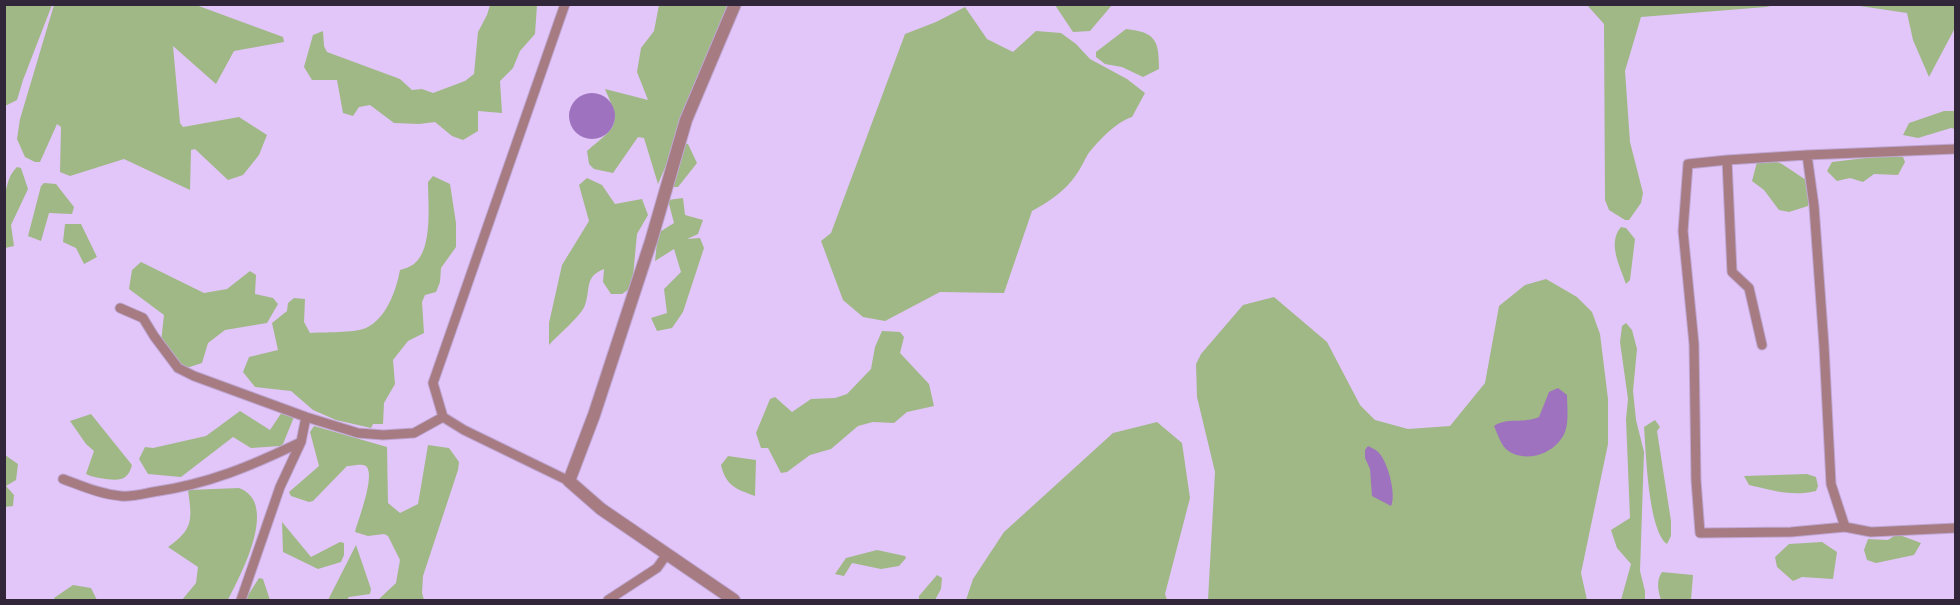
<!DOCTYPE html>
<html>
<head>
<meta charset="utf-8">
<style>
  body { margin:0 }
  #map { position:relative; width:1960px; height:605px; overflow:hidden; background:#e2c6f9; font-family:"DM Sans",sans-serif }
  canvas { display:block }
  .frame { position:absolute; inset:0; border:6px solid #31263a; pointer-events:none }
</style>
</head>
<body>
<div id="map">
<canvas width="1960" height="605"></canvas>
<div class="frame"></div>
</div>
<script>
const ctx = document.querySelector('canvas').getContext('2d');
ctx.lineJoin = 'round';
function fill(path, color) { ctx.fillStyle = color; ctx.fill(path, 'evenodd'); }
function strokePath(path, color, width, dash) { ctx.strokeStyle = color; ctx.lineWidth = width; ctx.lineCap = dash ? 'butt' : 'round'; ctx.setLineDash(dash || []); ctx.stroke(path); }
fill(new Path2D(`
  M5 4 52 5 23 80 17 100 5 106Z
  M54 5H196L283 37 284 42 234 51 216 84 173 46 180 123 183 127 239 117 267 135 259 155 243 175 228 180 195 149 191 150 190 190 124 159 70 176 60 172 61 127 57 124 40 162H35L25 157 17 139 20 119Z
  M490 5H537L535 34 520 51 513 68 500 81 502 113 478 111V131L463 140 452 136 435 122 419 124 394 123 370 105 359 107 353 116 343 113 337 80H312L304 67 313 35 323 31 324 46 327 52 400 79 412 90 422 89 433 93 465 81 474 74 478 32 487 15Z
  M659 5H735L658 184 644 138 638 137 613 173 594 169 589 164 587 151C616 126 622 127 605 89L648 100 637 72 641 48 654 31Z
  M1014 5H1112L1090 31 1073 32 1055 5 1019 6Z
  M1587 5H1775L1766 7 1641 17 1625 71 1630 142 1643 193 1641 203 1629 220H1625L1609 210 1605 200 1604 24Z
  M1853 5H1955V28L1929 77 1913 40 1907 13Z
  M965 7 987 39 1013 52 1036 31 1061 33 1076 44 1090 59 1127 79 1145 93 1132 117C1116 122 1098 141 1088 154 1084 161 1081 168 1076 175 1065 191 1050 201 1032 211L1004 293 940 292 885 321 863 317 843 300 821 241 831 233 905 34 936 22Z
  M1126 29C1156 32 1159 41 1159 69L1143 77 1122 67 1105 64 1096 57V52Z
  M1944 111H1955V129L1951 128 1918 138 1903 135 1909 123Z
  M684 143 688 144 697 163 678 187H667Z
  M1882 156 1903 157 1905 162 1898 175 1874 174 1863 182 1850 178 1837 181 1827 171 1832 162Z
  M1772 160 1782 164 1809 182 1808 206 1789 212 1779 210 1764 190 1752 181 1757 162Z
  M17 167 21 168 28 189 11 225 14 246 5 248C4 225 0 182 17 167Z
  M433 176 450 184 456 223V247L441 268 440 282 436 292 425 295 422 302 424 333 408 341 393 360 395 384 384 403 383 424H373L371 428 336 420 313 410 291 391 255 387 243 372 249 357 278 350 272 323 287 311 288 303 294 298 305 299 304 322 310 333C322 332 356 333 366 328 386 319 396 291 400 270 404 269 410 267 414 264 433 249 428 204 428 182Z
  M587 178 602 185 615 204 642 199 648 215 637 234 632 287 622 294H611L603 282 604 269C584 277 591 288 585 305 582 315 557 336 549 345V323L562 265 589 221 579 185Z
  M44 183 56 184 74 207 72 214 49 213 41 241 28 236 41 186Z
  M683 198 685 215 703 220 698 234 687 239 700 238 704 248 683 312 672 328 657 331 651 318 667 313 664 289 681 272 674 249 655 261 658 233 674 223 668 200Z
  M65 224H81L97 257 84 264 76 248 63 242Z
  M1621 227 1626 228 1635 239 1630 280 1626 284C1620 266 1607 243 1621 227Z
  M141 262 204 293 227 289 250 271 256 275 255 294 273 298 278 304 267 323 225 330 208 343 202 363 174 372 161 342 164 315 129 289 132 270Z
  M1546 279 1577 297 1592 312 1600 334 1608 399V444L1581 573 1587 600H1208L1215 472 1197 397 1196 364 1201 354 1243 305 1274 297 1327 342 1360 405 1375 420 1408 429 1450 426 1485 383 1499 306 1525 285Z
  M1626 323 1632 330 1637 349 1633 391 1636 420 1644 452 1640 571 1645 591V600H1621L1631 564 1617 548 1611 530 1630 518 1626 419 1628 399 1620 342 1622 326Z
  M882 331 900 332 904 337 900 353 929 384 934 406 907 412 894 423 873 422 858 426 831 449 810 455 787 472 781 473 768 448H761L756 433 770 399 775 397 792 412 811 399 835 398 847 394 871 369 875 347Z
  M240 411 270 430 282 412 290 411 294 417 283 444 280 446 251 448 233 437 181 477 148 474 139 459 145 447 153 448 206 436Z
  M91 414 132 465C128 480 120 481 106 479 99 478 92 477 86 474L94 451 86 444 70 421Z
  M1655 420 1660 427 1657 431 1671 521V536L1667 544C1648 530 1646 451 1644 427Z
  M1157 422 1182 443 1190 498 1165 594 1167 600H966L973 579 1004 532 1113 433Z
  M314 426 387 447 388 503 400 513 418 504 428 445 449 448 459 462 458 470 423 576 422 593 424 600H378L396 583 400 560 388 536 384 534 368 536 355 532C358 520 376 475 366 466 362 463 351 466 347 466L313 501 309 502 291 496 289 492 319 466 310 432Z
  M5 455 18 464 16 480 6 486 14 495 13 506 5 507Z
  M728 456 756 460 755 496C736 489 726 486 721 465Z
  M1807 474 1816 477 1818 486 1816 491C1792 497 1772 490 1749 485L1744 476Z
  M239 488C280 503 240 576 228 600H182L196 583 198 567 168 547C194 529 192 519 188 490Z
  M282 522 311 557 340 542 344 543V555L341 562 318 569 283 552Z
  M1897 534 1921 543 1914 555 1876 563 1867 560 1864 550 1868 539 1888 540Z
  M1822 542 1837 552 1833 579 1802 577 1793 581 1777 567 1775 557 1789 544Z
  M356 545 371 589 370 594 349 597 347 600H328Z
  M877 550 905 556 906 558 899 566 881 569 852 563 844 576 835 574 846 558Z
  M1662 572 1693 575 1691 600H1661C1658 591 1656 580 1662 572Z
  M937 575 942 578 941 589 935 600H919V596Z
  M259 578 263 579 270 600H245Z
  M73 585 91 588 97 600H55L54 598Z`), '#9fb886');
fill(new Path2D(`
  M569 116a23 23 0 1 1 46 0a23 23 0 1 1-46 0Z
  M1558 388 1567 395C1567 406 1569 421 1565 432 1556 454 1526 464 1507 450 1501 445 1497 433 1494 426 1507 417 1522 424 1539 417L1549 392Z
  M1368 446C1371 448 1375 449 1377 451 1387 458 1397 495 1391 506L1372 496 1370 469 1365 458V450Z`), '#9e72be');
const service = new Path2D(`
  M1807 155 1956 149
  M1727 160 1732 272 1749 288 1762 345
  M120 308 143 318 154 336 178 368 194 376 306 417 358 433 383 435 414 433 443 417 433 383 565 4
  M443 417 464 430 569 481
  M63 479C82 486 100 494 121 496 131 497 142 494 153 492 209 484 251 466 301 442
  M1845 527 1831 484 1824 346 1814 206 1807 155 1727 160 1688 164 1683 231 1694 344 1696 480 1700 533 1791 532 1845 527 1871 532 1956 528
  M241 600 280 487 301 442 306 417
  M608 600 657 568 667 554`);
const minor = new Path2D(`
  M734 600 601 509 569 481 594 415 651 241 686 120 735 4`);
strokePath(service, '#bfa6d3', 11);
strokePath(minor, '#bfa6d3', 14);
strokePath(service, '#a67b81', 9);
strokePath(minor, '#a67b81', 12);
</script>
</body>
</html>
